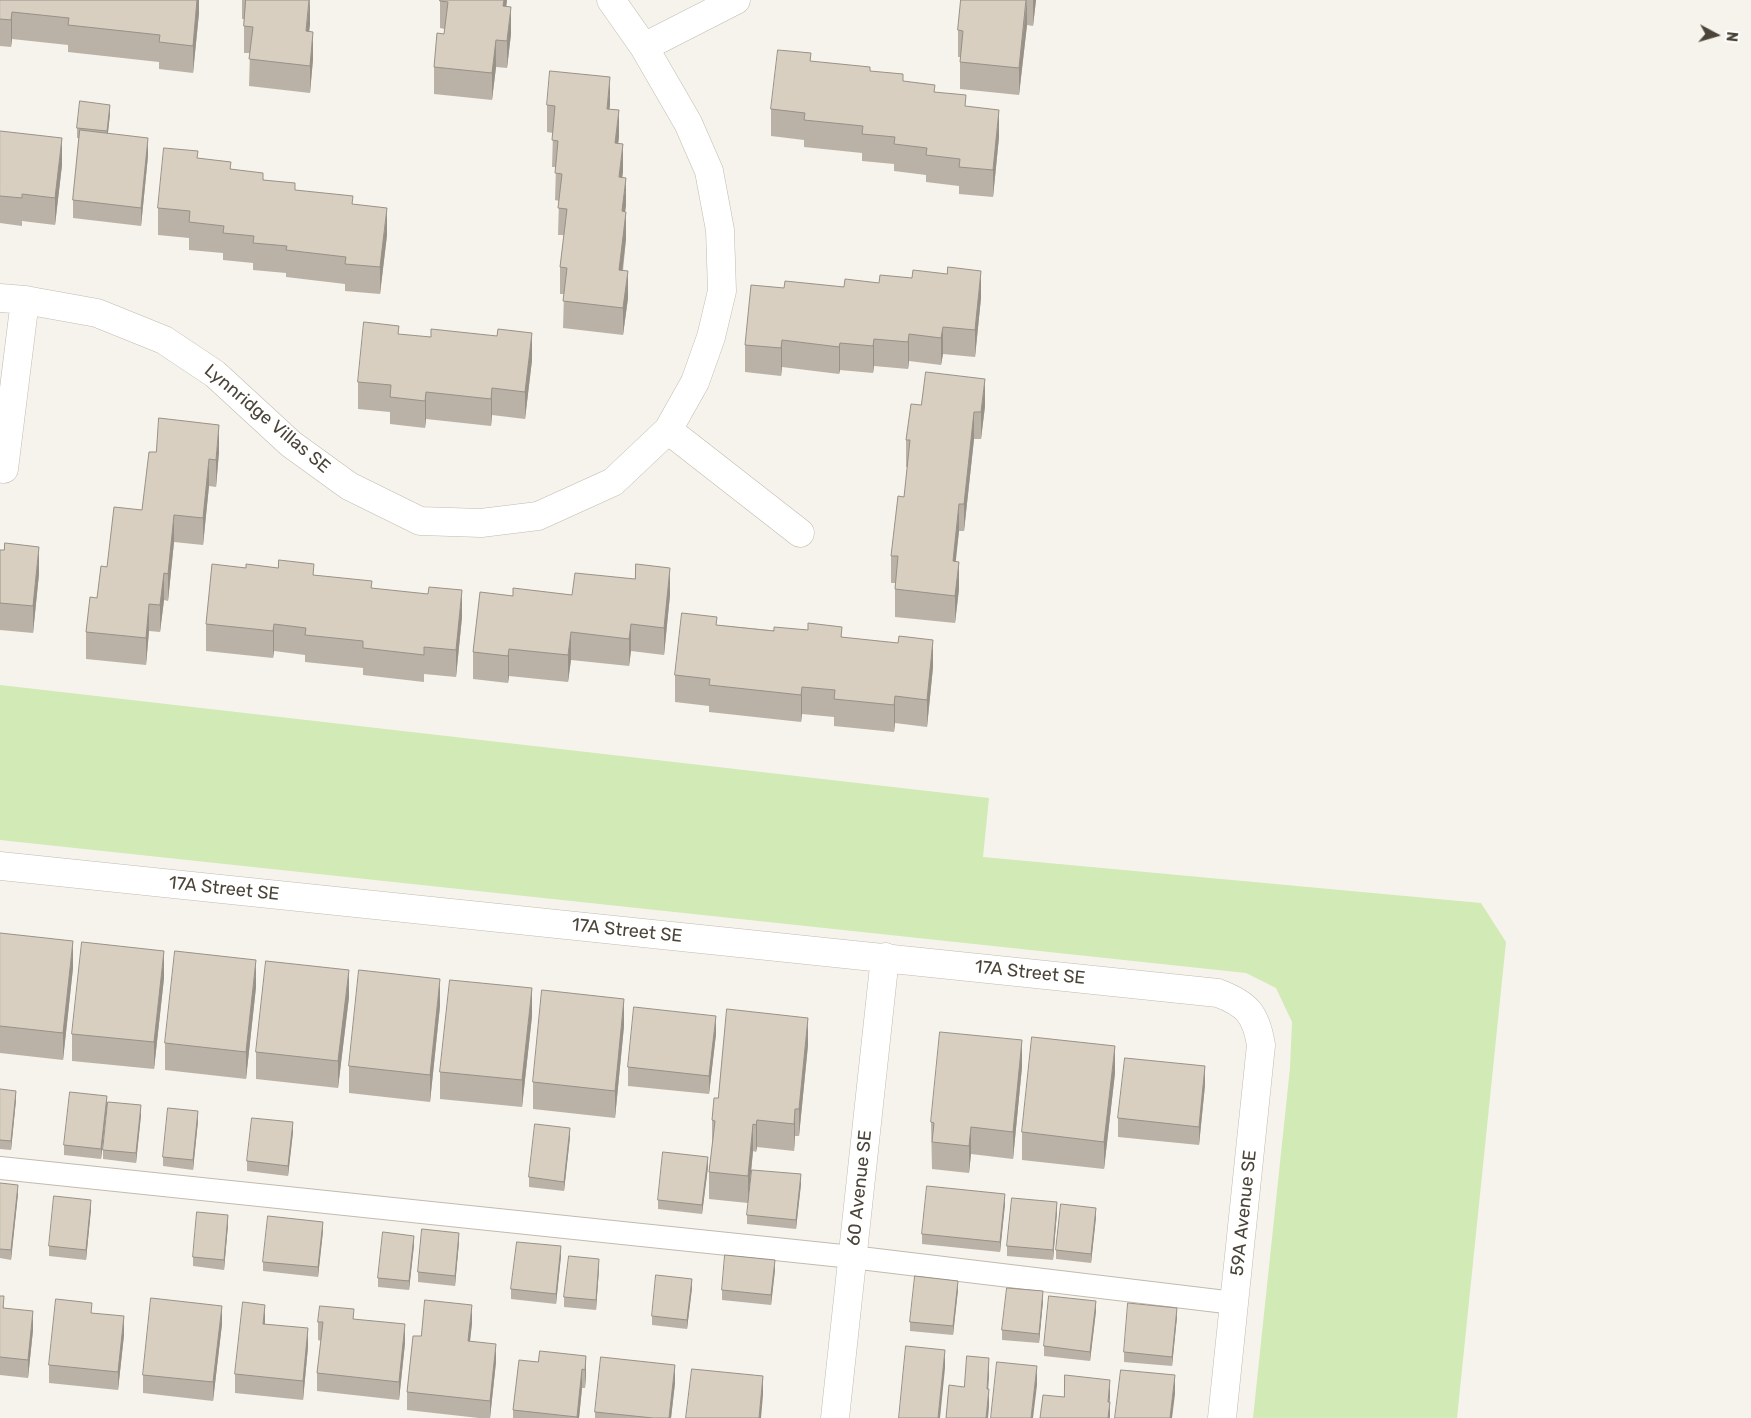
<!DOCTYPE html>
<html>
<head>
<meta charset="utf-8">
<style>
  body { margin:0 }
  #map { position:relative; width:1751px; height:1418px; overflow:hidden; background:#f6f3ec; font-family:Rubik,sans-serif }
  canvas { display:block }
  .north { position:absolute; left:1691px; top:10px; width:50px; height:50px; -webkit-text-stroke:4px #fff; paint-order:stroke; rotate:96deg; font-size:14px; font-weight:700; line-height:20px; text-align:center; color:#4b4439 }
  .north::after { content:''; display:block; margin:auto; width:18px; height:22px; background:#4b4439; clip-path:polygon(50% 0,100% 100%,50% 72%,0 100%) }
</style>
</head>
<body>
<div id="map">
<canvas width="1751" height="1418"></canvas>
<div class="north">N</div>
</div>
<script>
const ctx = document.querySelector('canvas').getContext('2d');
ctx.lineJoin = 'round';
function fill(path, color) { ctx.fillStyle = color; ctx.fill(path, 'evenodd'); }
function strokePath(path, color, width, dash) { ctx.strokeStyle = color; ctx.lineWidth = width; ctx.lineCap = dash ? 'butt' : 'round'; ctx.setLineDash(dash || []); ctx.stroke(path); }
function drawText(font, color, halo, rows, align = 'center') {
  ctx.font = font + ' Rubik,sans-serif'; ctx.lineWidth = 4; ctx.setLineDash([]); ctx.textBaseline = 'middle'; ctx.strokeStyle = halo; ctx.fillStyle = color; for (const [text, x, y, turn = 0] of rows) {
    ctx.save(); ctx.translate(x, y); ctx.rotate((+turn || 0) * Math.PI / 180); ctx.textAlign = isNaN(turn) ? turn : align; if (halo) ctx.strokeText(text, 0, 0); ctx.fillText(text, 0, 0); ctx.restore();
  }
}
fill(new Path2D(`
  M0 685 989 798 983 857 1481 903 1506 942 1457 1418H1253L1290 1068 1292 1022 1276 988 1246 973 0 840Z`), '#d2eab5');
const service = new Path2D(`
  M0 1168 852 1257 1234 1303`);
const minor = new Path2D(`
  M644 47 736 0
  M0 298 25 300 97 313 164 340 215 374 291 444 349 486 420 521 481 523 538 516 613 482 668 430 695 382 711 337 722 291 720 230 709 171 688 123 644 47 611 0
  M668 430 800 533
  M4 469 25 300
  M0 866 1218 993C1247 1004 1256 1014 1261 1045L1222 1418
  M835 1418 885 957`);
strokePath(service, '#c2bbae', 24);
strokePath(minor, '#c2bbae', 29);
strokePath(service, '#fff', 22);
strokePath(minor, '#fff', 28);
fill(new Path2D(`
  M0 0H199V13L193 73 159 69V62L68 52V45L12 39 11 47 0 46Z
  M242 0H310L309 32 313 59 310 93 249 86 250 53H244V19H242Z
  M440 0H507L506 7 511 34 507 68 496 67 492 100 434 94V67L444 34 445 29 440 28Z
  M961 0H1036L1033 26 1027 25 1019 95 960 89V57H958V30Z
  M811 61 870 71 935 92 966 106 999 137 993 197 959 194V186L926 182V175L894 171V164L862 161V153L804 147V140L771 136V109Z
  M610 104 609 109 619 137 618 143 623 171 622 178 626 205 625 211 626 239 623 271 628 298 623 335 563 328 564 294H560V267L564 235H558L559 201 555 200 556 167H552L553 133 547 132V105Z
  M110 114 108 133 148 156 141 226 73 218V200L79 138H77V128Z
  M0 131 62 165 55 225 22 221V226L0 223Z
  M198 158 295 190 353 204 387 235 380 294 345 291V284L286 277V273L253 270V263L223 260V253L189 250V238L158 235V208Z
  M844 287 981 298 975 357 943 354 941 365 909 361 908 369 874 366 873 373 840 370 839 374 782 367 781 376 745 372V345L784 288Z
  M532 360 525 419 492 415 491 426 426 419 425 428 390 424V412L358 409V382Z
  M985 406 981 439H974L964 531H959L955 561 959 589 955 623 895 617V583H891V556L904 497 908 467H906V440Z
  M156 452H219L216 487 209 486 203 545 174 542 168 601 164 600 160 632 149 631 146 665 86 659V632L107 567 142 510Z
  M0 550 39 574 33 633 0 630Z
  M314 575 372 588 462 617 456 677 424 674V682L363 675V668L305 662V655L274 651 273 658 206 651V624Z
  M572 595H670L664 655 631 651 629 666 571 660 568 682 509 676 508 683 473 679V652L513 596Z
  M717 625 842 637 933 667 927 727 895 723 894 732 834 726V717L802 714 801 722 709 712V706L675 702V675Z
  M0 933 73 968 63 1060 0 1053Z
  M164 978 154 1069 72 1061V1034Z
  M256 987 246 1079 165 1070V1043Z
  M349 997 338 1088 256 1079V1052Z
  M440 1006 430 1102 349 1093V1066Z
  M532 1016 522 1107 440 1099V1072Z
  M624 1026 615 1118 533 1109V1082Z
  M716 1034 709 1094 628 1086V1067Z
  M808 1045 799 1136H795L794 1151 757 1147 756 1152 753 1151 748 1203 709 1199V1172L712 1146V1120L718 1098Z
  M1022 1067 1013 1159 971 1154 969 1173 932 1169 931 1122Z
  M1115 1073 1104 1169 1022 1160V1132Z
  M1205 1085 1199 1145 1118 1137V1118Z
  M0 1089 16 1100 11 1150 0 1149Z
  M107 1105 101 1159 64 1155V1145Z
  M141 1115 136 1163 103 1159V1150Z
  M198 1121 193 1170 163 1166V1157Z
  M293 1132 288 1176 247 1171V1161Z
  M570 1137 564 1191 529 1187V1177Z
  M708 1167 702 1214 658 1209V1200Z
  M0 1183 18 1194 11 1260 0 1258Z
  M801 1184 796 1229 747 1224V1215Z
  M1005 1204 1000 1252 922 1244V1234Z
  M91 1209 86 1260 49 1256V1246Z
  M1057 1212 1053 1260 1007 1256V1246Z
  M1096 1217 1091 1263 1056 1259V1250Z
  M228 1225 224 1270 193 1266V1257Z
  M323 1231 318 1277 263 1271V1262Z
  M459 1242 455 1286 418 1282V1272Z
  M414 1245 409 1290 378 1287V1278Z
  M561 1256 556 1304 511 1299V1289Z
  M599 1269 596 1310 564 1307V1297Z
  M775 1270 771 1305 722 1300V1290Z
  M692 1288 687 1329 652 1325V1316Z
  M958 1290 953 1335 910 1331V1322Z
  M0 1296 4 1308 33 1330 28 1378 0 1375Z
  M1043 1301 1039 1343 1002 1340V1330Z
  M1096 1311 1090 1361 1044 1356V1346Z
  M92 1313 124 1335 118 1390 49 1383V1365Z
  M1177 1317 1172 1366 1124 1362V1352Z
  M354 1319 405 1343 399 1400 317 1391V1373L321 1341 318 1340V1322Z
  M472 1323 470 1341 496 1362 490 1418H479L407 1410V1392L421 1336Z
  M222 1324 213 1401 143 1393V1375Z
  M265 1324 308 1347 303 1400 235 1393V1374Z
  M586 1356V1375L585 1388H582L579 1418H513V1410Z
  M675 1383 671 1418H595V1412Z`), '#bab2a6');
fill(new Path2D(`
  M197 0H199V13L193 73V46Z
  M310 0V25L306 58V31Z
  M504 0H507L503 33V6Z
  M1027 0V25L1019 95V68Z
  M1033 0H1036L1033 26Z
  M511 7V34L507 68V41Z
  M12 12V39L11 47V20Z
  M313 32V59L310 93V66Z
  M496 40V67L492 100V73Z
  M610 77V104L607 136V109Z
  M110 105V114L107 141V131Z
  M619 110V137L615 170V143Z
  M999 110V137L993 197V170Z
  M62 138V165L55 225V198Z
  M148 138V156L141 226V208Z
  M623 144V171L619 204V177Z
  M626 178V205L622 238V211Z
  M387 208V235L380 294V267Z
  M626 212V239L619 297V270Z
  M628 271V298L623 335V308Z
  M981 271V298L975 357V330Z
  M943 327V354L941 365V338Z
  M532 333V360L525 419V392Z
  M909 334V361L908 369V342Z
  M874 339V366L873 373V346Z
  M782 340V367L781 376V348Z
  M840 343V370L839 374V347Z
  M985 379V406L981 439V412Z
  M492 388V415L491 426V399Z
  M426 392V419L425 428V401Z
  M974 412V439L964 531V504Z
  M219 425V452L216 487V460Z
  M209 459V486L203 545V518Z
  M959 504V531L953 588V561Z
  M174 515V542L168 601V574Z
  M39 547V574L33 633V606Z
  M959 562V589L955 623V596Z
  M670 568V595L664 655V628Z
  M164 573V600L160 632V605Z
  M462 590V617L456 677V650Z
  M149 604V631L146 665V638Z
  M274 624V651L273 658V631Z
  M631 624V651L629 666V639Z
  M571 632V660L568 682V655Z
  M933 640V667L927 727V700Z
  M509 649V676L508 683V656Z
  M802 687V714L801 722V695Z
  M895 696V723L894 732V705Z
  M73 941V968L63 1060V1033Z
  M164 951V978L154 1069V1042Z
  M256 960V987L246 1079V1052Z
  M349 970V997L338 1088V1061Z
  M440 979V1006L430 1102V1075Z
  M532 988V1016L522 1107V1080Z
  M624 999V1026L615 1118V1091Z
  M716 1016V1034L709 1094V1076Z
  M808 1018V1045L799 1136V1109Z
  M1022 1040V1067L1013 1159V1132Z
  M1115 1046V1073L1104 1169V1142Z
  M1205 1066V1085L1199 1145V1127Z
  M16 1091V1100L11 1150V1141Z
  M107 1096V1105L101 1159V1149Z
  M141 1105V1115L136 1163V1153Z
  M795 1109V1136L794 1151V1124Z
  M198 1111V1121L193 1170V1160Z
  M757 1120V1147L756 1152V1125Z
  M293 1122V1132L288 1176V1166Z
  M753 1124V1151L748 1203V1176Z
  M971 1127V1154L969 1173V1146Z
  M570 1128V1137L564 1191V1182Z
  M708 1157V1167L702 1214V1205Z
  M801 1174V1184L796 1229V1220Z
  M18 1185V1194L11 1260V1250Z
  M1005 1194V1204L1000 1252V1242Z
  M91 1200V1209L86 1260V1250Z
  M1057 1202V1212L1053 1260V1250Z
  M1096 1208V1217L1091 1263V1254Z
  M228 1215V1225L224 1270V1260Z
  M323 1222V1231L318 1277V1267Z
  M459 1233V1242L455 1286V1276Z
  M414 1236V1245L409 1290V1281Z
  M561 1246V1256L556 1304V1294Z
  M599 1259V1269L596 1310V1300Z
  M775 1260V1270L771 1305V1295Z
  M692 1279V1288L687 1329V1320Z
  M958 1281V1290L953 1335V1326Z
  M1043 1291V1301L1039 1343V1334Z
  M1096 1301V1311L1090 1361V1352Z
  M265 1305V1323L263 1342V1324Z
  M472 1305V1323L468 1359V1341Z
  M222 1306V1324L213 1401V1382Z
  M1177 1308V1317L1172 1366V1357Z
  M33 1311V1330L28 1378V1360Z
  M124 1316V1335L118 1390V1372Z
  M405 1324V1343L399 1400V1382Z
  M308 1328V1347L303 1400V1381Z
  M496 1344V1362L490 1418V1401Z
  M945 1350V1368L940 1418H938Z
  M586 1356V1375L585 1388V1370Z
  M989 1358V1377L987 1407V1389Z
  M675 1365V1383L671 1418H669Z
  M1037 1366V1385L1033 1418H1031Z
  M582 1369V1388L579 1418H577Z
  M1175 1375V1394L1172 1418H1170Z
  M763 1376V1395L761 1418H759Z
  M1110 1380V1398L1108 1418V1402Z
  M989 1389V1407L988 1418H986Z
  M1110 1402V1418H1108Z`), '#979187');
const building = new Path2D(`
  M0 0H197L193 46 159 42 160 35 68 25 69 18 12 12 11 20 0 19Z
  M246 0H309L306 31 313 32 310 66 249 59 253 27 244 26Z
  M440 0H504L503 6 511 7 507 41 496 40 492 73 434 67 437 33 444 34 448 2 440 1Z
  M961 0H1026L1019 68 960 62 963 31 958 30Z
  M778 50 811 53 810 61 870 67V71L903 74V81L935 85 934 92 966 95 965 106 999 110 993 170 959 167 960 159 926 155 927 148 894 144 895 137 862 134 863 126 804 120 805 113 771 109Z
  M550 71 610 77 607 109 619 110 615 143 623 144 619 177 626 178 622 211 626 212 619 270 628 271 623 308 563 301 567 268 560 267 567 209 558 208 562 174 555 173 558 141 552 140 555 106 547 105Z
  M80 101 110 105 107 131 77 128Z
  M80 130 148 138 141 208 73 200Z
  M0 131 62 138 55 198 22 194V198L0 196Z
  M164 148 198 151 197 158 231 162 230 169 263 173V180L295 183V190L353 196 352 204 387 208 380 267 345 264 346 257 286 250 287 246 253 243 254 236 223 233 224 226 189 222 190 211 158 208Z
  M948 267 981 271 975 330 943 327 941 338 909 334 908 342 874 339 873 346 840 343 839 347 782 340 781 348 745 345 751 285 784 288 785 281 844 287 845 279 879 283 880 275 912 278 913 270 947 274Z
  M364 322 399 326 398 334 431 337V329L497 336 498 329 532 333 525 392 492 388 491 399 426 392 425 401 390 397 391 385 358 382Z
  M926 372 985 379 981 412H974L964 504H959L953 561 959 562 955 596 895 589 898 556H891L898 496 904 497 910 440H906L911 404 921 405Z
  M159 418 219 425 216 460 209 459 203 518 174 515 168 574 164 573 160 605 149 604 146 638 86 632 90 597 97 598 101 566 107 567 114 507 142 510 149 452H156Z
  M5 543 39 547 33 606 0 603V550H4Z
  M279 560 314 564 313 575 372 581 371 588 428 594 429 587 462 590 456 650 424 647V655L363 648V641L305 635 306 628 274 624 273 631 206 624 212 564 246 568V564L278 568Z
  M636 564 670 568 664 628 631 624 629 639 571 632 568 655 509 649 508 656 473 652 480 592 513 596V588L572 595 575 573 635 579Z
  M682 613 717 617 716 625 774 631V627L808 630V623L842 627 841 637 898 643 899 636 933 640 927 700 895 696 894 705 834 699 835 690 802 687 801 695 709 685 710 679 675 675Z
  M0 933 73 941 63 1033 0 1026Z
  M82 942 164 951 154 1042 72 1034Z
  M175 951 256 960 246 1052 165 1043Z
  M266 961 349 970 338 1061 256 1052Z
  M359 970 440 979 430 1075 349 1066Z
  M450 980 532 988 522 1080 440 1072Z
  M542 990 624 999 615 1091 533 1082Z
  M634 1007 716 1016 709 1076 628 1067Z
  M727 1009 808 1018 799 1109H795L794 1124 757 1120 756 1125 753 1124 748 1176 709 1172 715 1121 712 1120 714 1098H718Z
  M940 1032 1022 1040 1013 1132 971 1127 969 1146 932 1142 934 1123 931 1122Z
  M1032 1037 1115 1046 1104 1142 1022 1132Z
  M1125 1058 1205 1066 1199 1127 1118 1118Z
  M0 1089 16 1091 11 1141 0 1140Z
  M70 1092 107 1096 101 1149 64 1145Z
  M108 1102 141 1105 136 1153 103 1150Z
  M168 1108 198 1111 193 1160 163 1157Z
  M252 1118 293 1122 288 1166 247 1161Z
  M535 1124 570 1128 564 1182 529 1177Z
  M663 1152 708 1157 702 1205 658 1200Z
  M752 1170 801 1174 796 1220 747 1215Z
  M0 1183 18 1185 11 1250 0 1249Z
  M927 1186 1005 1194 1000 1242 922 1234Z
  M54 1196 91 1200 86 1250 49 1246Z
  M1012 1198 1057 1202 1053 1250 1007 1246Z
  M1061 1204 1096 1208 1091 1254 1056 1250Z
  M197 1212 228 1215 224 1260 193 1257Z
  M268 1216 323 1222 318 1267 263 1262Z
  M422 1229 459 1233 455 1276 418 1272Z
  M383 1232 414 1236 409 1281 378 1278Z
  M517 1242 561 1246 556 1294 511 1289Z
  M725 1255 775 1260 771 1295 722 1290Z
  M569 1256 599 1259 596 1300 564 1297Z
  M656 1275 692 1279 687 1320 652 1316Z
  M915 1276 958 1281 953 1326 910 1322Z
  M1007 1288 1043 1291 1039 1334 1002 1330Z
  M0 1296H4L3 1308 33 1311 28 1360 0 1357Z
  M1049 1296 1096 1301 1090 1352 1044 1346Z
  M151 1298 222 1306 213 1382 143 1375Z
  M56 1299 92 1303 91 1313 124 1316 118 1372 49 1365Z
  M425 1300 472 1305 468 1341 496 1344 490 1401 407 1392 413 1336H421Z
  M243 1302 265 1305 263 1324 308 1328 303 1381 235 1374Z
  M1128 1303 1177 1308 1172 1357 1124 1352Z
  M320 1306 354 1309 353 1319 405 1324 399 1382 317 1373 323 1322H318Z
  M906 1346 945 1350 938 1418H899Z
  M540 1351 586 1356 585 1370 582 1369 577 1417 513 1410 519 1360 538 1362Z
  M967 1356 989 1358 987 1389H989L986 1418H946L949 1385 964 1387Z
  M601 1357 675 1365 669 1418H653L595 1412Z
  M997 1362 1037 1366 1031 1418H991Z
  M692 1369 763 1376 759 1418H686Z
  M1121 1370 1175 1375 1170 1418H1115Z
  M1065 1375 1110 1380 1108 1402H1110L1108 1418H1040L1043 1395 1064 1397Z`);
fill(building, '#d8cfc1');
strokePath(building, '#979187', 1);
drawText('18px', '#4b4439', '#fff', [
  ["Lynnridge Villas SE",267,419,40],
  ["17A Street SE",224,889,6],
  ["17A Street SE",627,931,6],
  ["17A Street SE",1030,973,6],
  ["60 Avenue SE",860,1188,-84],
  ["59A Avenue SE",1244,1213,-84]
]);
</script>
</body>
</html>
